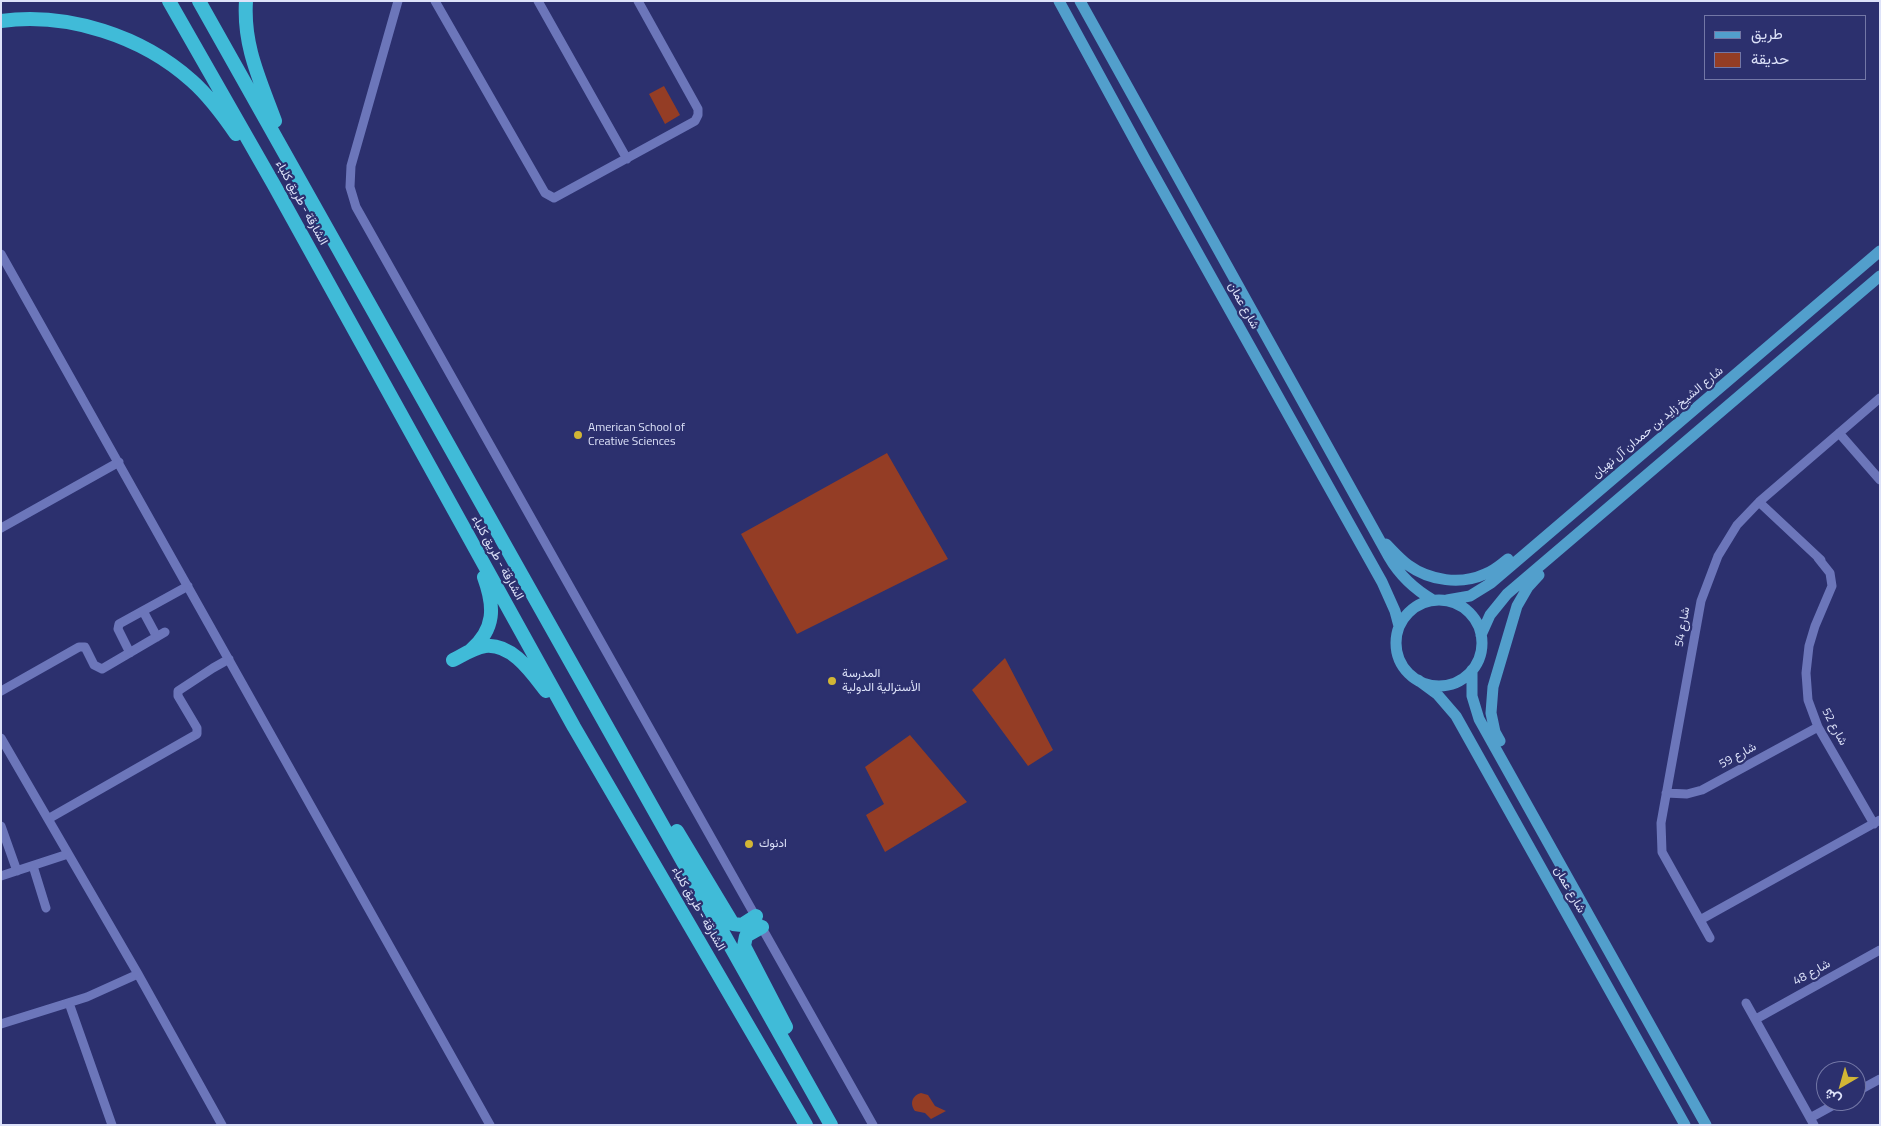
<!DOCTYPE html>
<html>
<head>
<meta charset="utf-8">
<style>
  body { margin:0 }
  #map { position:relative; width:1881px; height:1126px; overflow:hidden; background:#2c306e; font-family:"Titillium Web",Vazirmatn,sans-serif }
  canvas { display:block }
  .frame { position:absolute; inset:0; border:2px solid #dde2f9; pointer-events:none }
  .legend { position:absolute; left:1704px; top:15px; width:162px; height:65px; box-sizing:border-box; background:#2c306e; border:1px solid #7377a6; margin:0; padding:6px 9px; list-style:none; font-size:15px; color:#dde2f9 }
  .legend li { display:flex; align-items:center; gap:10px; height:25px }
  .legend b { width:25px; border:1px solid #7377a6 }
  .north { position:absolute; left:1816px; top:1061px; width:50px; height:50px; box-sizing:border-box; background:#2c306e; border:1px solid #7377a6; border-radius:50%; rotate:218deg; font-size:14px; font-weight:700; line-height:20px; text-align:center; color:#dde2f9 }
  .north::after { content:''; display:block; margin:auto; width:18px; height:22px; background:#d2b635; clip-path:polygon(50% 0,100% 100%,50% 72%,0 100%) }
</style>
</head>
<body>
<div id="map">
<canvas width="1881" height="1126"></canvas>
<div class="frame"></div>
<ul class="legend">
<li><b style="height:6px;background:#529fcc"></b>طريق</li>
<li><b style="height:14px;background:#943d25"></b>حديقة</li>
</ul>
<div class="north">ش</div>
</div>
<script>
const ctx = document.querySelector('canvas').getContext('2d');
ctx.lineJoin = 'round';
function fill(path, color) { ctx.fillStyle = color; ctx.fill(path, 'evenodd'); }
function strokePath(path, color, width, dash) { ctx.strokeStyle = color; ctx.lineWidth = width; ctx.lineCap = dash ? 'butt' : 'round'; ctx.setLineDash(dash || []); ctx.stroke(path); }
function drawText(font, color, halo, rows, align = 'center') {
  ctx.font = font + ' "Titillium Web",Vazirmatn,sans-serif'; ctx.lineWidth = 4.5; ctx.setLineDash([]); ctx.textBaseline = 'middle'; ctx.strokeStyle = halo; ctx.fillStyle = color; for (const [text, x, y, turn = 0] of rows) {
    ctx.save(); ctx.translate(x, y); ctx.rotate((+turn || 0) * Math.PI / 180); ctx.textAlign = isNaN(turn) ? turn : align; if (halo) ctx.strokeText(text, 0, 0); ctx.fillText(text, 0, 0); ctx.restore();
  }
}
fill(new Path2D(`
  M664 86 680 115 665 124 649 94Z
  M887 453 948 559 797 634 741 534Z
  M1005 658 1053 750 1028 766 972 690Z
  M910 735 967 802 885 852 866 815 884 804 865 767Z
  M921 1093 928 1095 935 1106 946 1111 931 1119 925 1113 915 1111C909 1103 913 1095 921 1093Z`), '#943d25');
strokePath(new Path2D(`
  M398 1 351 166 350 187 356 207 873 1125
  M435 1 545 193 554 198 695 121 698 115V109L638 1
  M538 1 627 159
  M1 254 490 1125
  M1839 433 1880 480
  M1759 502 1821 560
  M1 528 119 462
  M1818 558 1830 573 1832 586 1815 626 1809 646 1806 673 1808 700 1818 727 1874 824
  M143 611 157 637
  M130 653 118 629 119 624 188 586
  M1 691 79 647H85L94 665 102 669 165 632
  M1 738 138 974 222 1125
  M1666 793 1687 794 1702 790 1818 727
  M48 819 197 734V728L178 696V691L213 668 229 659
  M1 826 17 871
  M33 866 46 908
  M1 876 68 854
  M1700 920 1880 820
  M1710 938 1662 852 1661 823 1701 601 1718 556 1737 525 1759 502 1880 398
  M69 1003 112 1125
  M1746 1003 1814 1125
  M1756 1019 1880 950
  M1 1024 87 997 138 974
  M1856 1092 1880 1079
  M1810 1118 1841 1101`), '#6c76ba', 9);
strokePath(new Path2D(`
  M1059 1 1144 157 1382 582 1395 611 1399 626
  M1080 1 1389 557C1400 576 1414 589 1433 600
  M1386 544C1393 551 1400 559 1408 565 1430 581 1461 585 1485 574 1494 571 1500 565 1508 559
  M1447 600 1470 596 1491 583 1880 251
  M1396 643a43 43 0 1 1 86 0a43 43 0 1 1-86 0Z
  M1481 635 1490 615 1507 594 1880 276
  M1472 670V696L1479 719 1706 1125
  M1418 680 1437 694 1456 716 1685 1125
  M1500 741 1495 732 1491 713 1493 687 1517 606 1528 587 1539 575`), '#529fcc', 11);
strokePath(new Path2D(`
  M169 1 274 185 574 727 806 1125
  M199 1 831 1125
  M246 1C243 46 260 80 275 121
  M1 21C68 12 142 36 192 81 209 96 223 115 236 134
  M471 650C495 629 495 607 484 577
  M453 660C463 655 473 648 485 646 512 643 532 673 546 691
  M677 831 733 924 742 925 756 916
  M762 927 746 936 744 946 786 1027`), '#40bbd8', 14);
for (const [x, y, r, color] of [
  [578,435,5,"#d2b635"],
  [832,681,5,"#d2b635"],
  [749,844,5,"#d2b635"]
]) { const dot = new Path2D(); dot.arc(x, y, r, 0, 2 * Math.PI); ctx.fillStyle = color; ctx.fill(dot); strokePath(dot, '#2c306e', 2); }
drawText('12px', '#dde2f9', '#2c306e', [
  ["الشارقة - طريق كلباء",301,203,61],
  ["شارع عمان",1243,306,61],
  ["شارع الشيخ زايد بن حمدان آل نهيان",1658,423,-40],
  ["الشارقة - طريق كلباء",497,558,61],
  ["شارع 54",1683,627,-80],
  ["شارع 52",1834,727,62],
  ["شارع 59",1738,756,-29],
  ["شارع عمان",1569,890,60],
  ["الشارقة - طريق كلباء",698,909,60],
  ["شارع 48",1812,973,-29]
]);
drawText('12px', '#dde2f9', '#2c306e', [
  ["American School of",588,428],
  ["Creative Sciences",588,442],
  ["المدرسة",842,674],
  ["الأسترالية الدولية",842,688],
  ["ادنوك",759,844]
], 'left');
</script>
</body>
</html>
